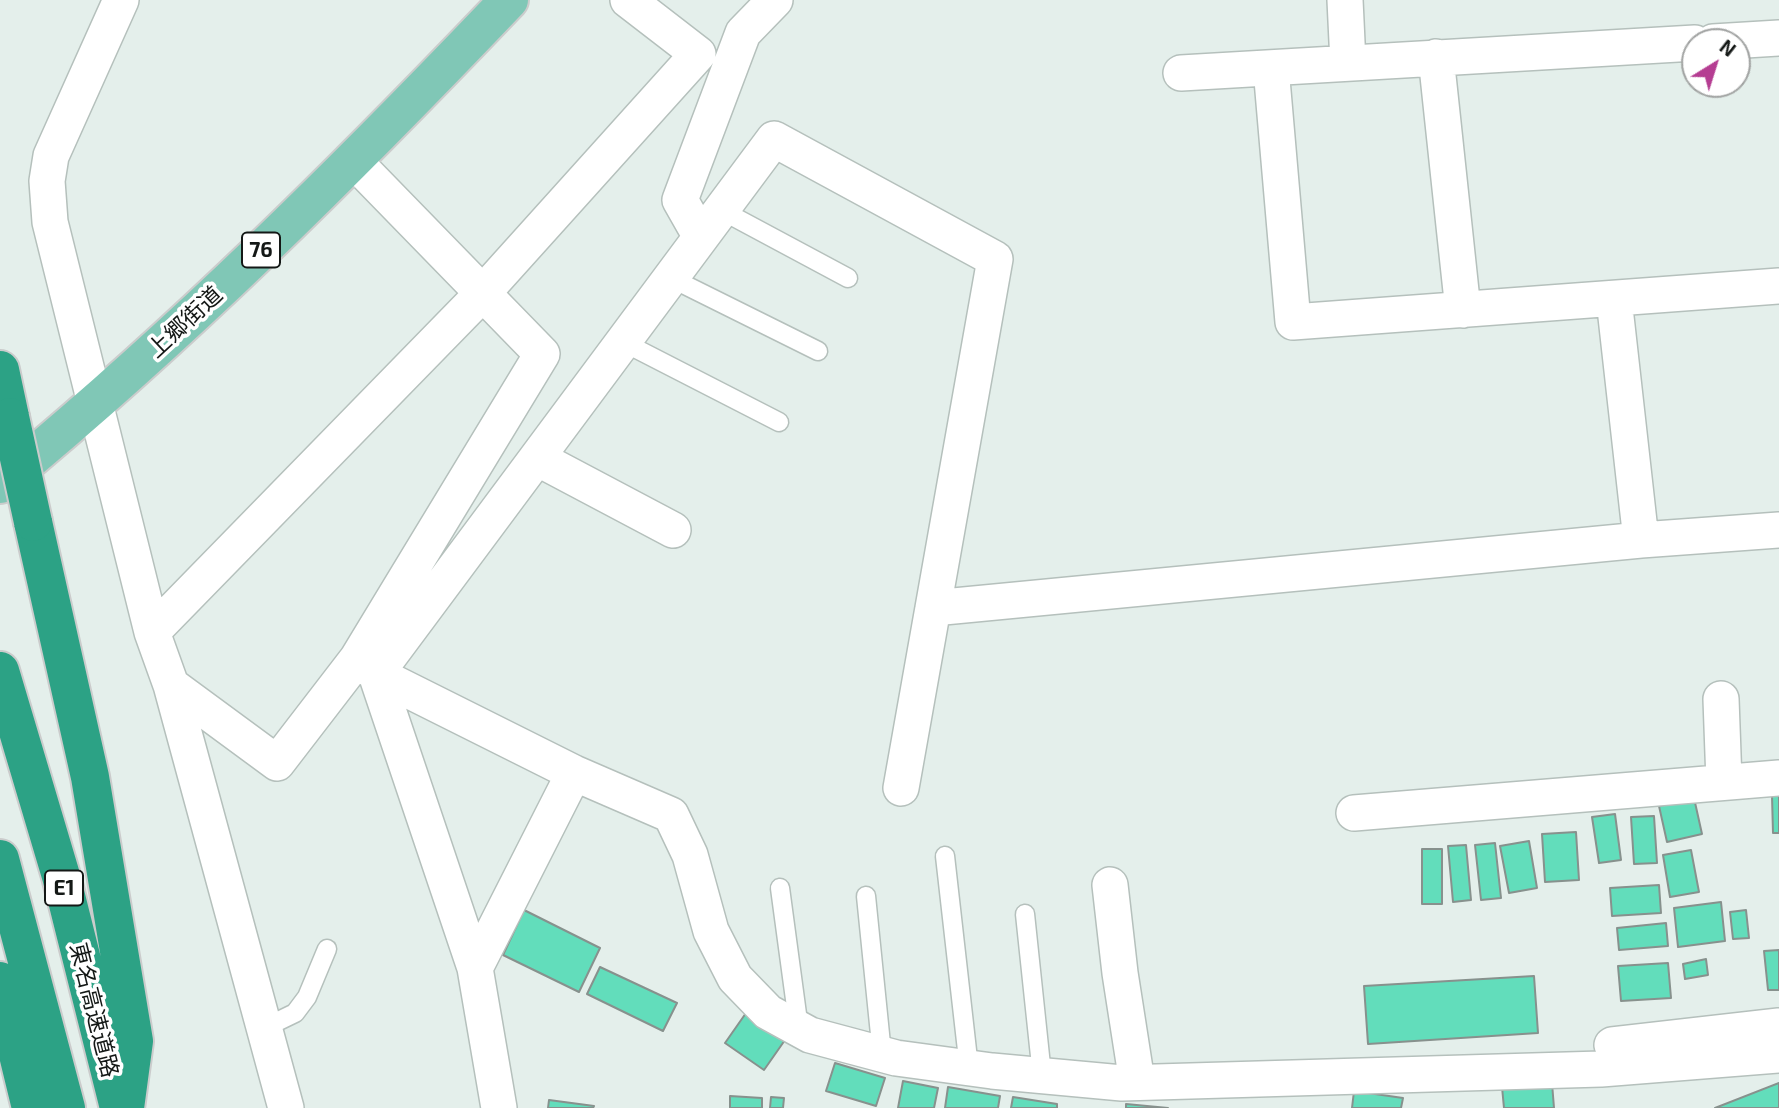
<!DOCTYPE html>
<html>
<head>
<meta charset="utf-8">
<style>
  body { margin:0 }
  #map { position:relative; width:1779px; height:1108px; overflow:hidden; background:#e4efeb; font-family:"Exo 2",sans-serif }
  canvas { display:block }
  .north { position:absolute; left:1681px; top:28px; width:70px; height:70px; box-sizing:border-box; background:#fff; border:2px solid #a1a3a2; border-radius:50%; rotate:38deg; font-size:19px; font-weight:700; line-height:28px; text-align:center; color:#141816 }
  .north::after { content:''; display:block; margin:auto; width:24px; height:32px; background:#b53d92; clip-path:polygon(50% 0,100% 100%,50% 72%,0 100%) }
</style>
</head>
<body>
<div id="map">
<canvas width="1779" height="1108"></canvas>
<div class="north">N</div>
</div>
<script>
const ctx = document.querySelector('canvas').getContext('2d');
ctx.lineJoin = 'round';
function fill(path, color) { ctx.fillStyle = color; ctx.fill(path, 'evenodd'); }
function strokePath(path, color, width, dash) { ctx.strokeStyle = color; ctx.lineWidth = width; ctx.lineCap = dash ? 'butt' : 'round'; ctx.setLineDash(dash || []); ctx.stroke(path); }
function drawText(font, color, halo, rows, align = 'center') {
  ctx.font = font + ' "Exo 2","Noto Sans JP",sans-serif'; ctx.lineWidth = 7; ctx.setLineDash([]); ctx.textBaseline = 'middle'; ctx.strokeStyle = halo; ctx.fillStyle = color; for (const [text, x, y, turn = 0] of rows) {
    ctx.save(); ctx.translate(x, y); ctx.rotate((+turn || 0) * Math.PI / 180); ctx.textAlign = isNaN(turn) ? turn : align; if (halo) ctx.strokeText(text, 0, 0); ctx.fillText(text, 0, 0); ctx.restore();
  }
}
const building = new Path2D(`
  M1772 796H1779V833H1773Z
  M1694 798 1702 834 1667 842 1659 806Z
  M1615 814 1621 860 1599 863 1592 817Z
  M1654 816 1657 863 1634 864 1631 817Z
  M1576 832 1579 880 1545 882 1542 834Z
  M1529 841 1537 888 1509 893 1500 846Z
  M1495 843 1501 898 1481 900 1475 845Z
  M1466 845 1471 900 1453 902 1448 846Z
  M1422 849H1442V904H1422Z
  M1691 850 1699 892 1670 897 1663 855Z
  M1659 885 1661 913 1612 916 1610 888Z
  M1721 902 1725 941 1678 947 1674 908Z
  M524 910 600 948 579 992 503 955Z
  M1746 910 1749 938 1733 939 1730 912Z
  M1666 923 1668 946 1619 950 1617 928Z
  M1779 950V990H1768L1764 951Z
  M1706 959 1708 975 1685 979 1683 964Z
  M1668 963 1671 998 1621 1001 1618 966Z
  M600 967 677 1003 663 1031 587 994Z
  M1534 976 1538 1033 1368 1044 1364 986Z
  M746 1013 785 1040 764 1070 725 1043Z
  M835 1063 885 1078 876 1106 826 1091Z
  M903 1081 938 1088 934 1108H898Z
  M1552 1083 1554 1108H1504L1502 1087Z
  M1779 1083V1108H1715Z
  M948 1087 1000 1096 998 1108H945Z
  M1354 1091 1403 1098 1401 1108H1352Z
  M730 1096 762 1098V1108H730Z
  M771 1097 784 1098 783 1108H770Z
  M1013 1097 1057 1104V1108H1011Z
  M549 1100 594 1106 593 1108H548Z
  M1126 1104 1168 1108H1126Z`);
fill(building, '#62ddbb');
strokePath(building, '#87918d', 2);
const lane = new Path2D(`
  M721 210 848 278
  M671 278 818 351
  M623 342 779 422
  M945 856 969 1068
  M780 888 799 1029
  M866 896 882 1054
  M1025 914 1042 1075
  M264 1028 295 1013 307 997 327 949`);
const street = new Path2D(`
  M121 0 51 156 47 181 50 222 152 632 171 685 286 1108
  M1345 0 1348 63
  M1713 42 1779 38
  M1436 57 1463 310
  M1271 68 1293 322 1779 286
  M1181 73 1695 43
  M701 237 680 200 743 33 775 0
  M1614 299 1641 540
  M537 458 673 530
  M933 608 1641 540 1779 530
  M152 632 481 295 698 54 628 0
  M357 659 376 674 574 773 671 815 690 855 711 931 735 978 768 1012 810 1035 896 1058 992 1071 1122 1083 1601 1069 1779 1055
  M376 674 774 139 995 259 901 788
  M376 674 475 968 499 1108
  M171 685 277 763 357 659 542 354 355 162
  M1721 699 1724 782
  M1354 813 1779 778
  M1110 885 1120 973 1137 1082
  M475 968 574 773
  M1612 1045 1779 1026`);
const primary = new Path2D(`
  M0 484C181 335 347 170 509 0`);
const highway = new Path2D(`
  M0 370 10 417
  M33 522 90 777 134 1041 125 1108
  M0 671 61 876 118 1104
  M0 859 66 1108
  M0 981 31 1108`);
strokePath(lane, '#b5c0bc', 21);
strokePath(street, '#b5c0bc', 38);
strokePath(primary, '#cbcccc', 42);
strokePath(highway, '#cbcccc', 42);
strokePath(lane, '#fff', 18);
strokePath(street, '#fff', 35);
strokePath(primary, '#80c7b6', 38);
strokePath(highway, '#2ca285', 38);
const highwayBridge = new Path2D(`
  M10 417 33 522`);
strokePath(highwayBridge, '#cbcccc', 42, []);
strokePath(highwayBridge, '#2ca285', 38);
for (const [x, y, w] of [
  [261,250,38],
  [64,888,38]
]) { const box = new Path2D(); box.roundRect(x - w / 2, y - 17.5, w, 35, 5); ctx.fillStyle = '#fff'; ctx.fill(box); strokePath(box, '#141816', 2); }
drawText('bold 21px', '#141816', null, [
  ["76",261,250],
  ["E1",64,888]
]);
drawText('23px', '#141816', '#fff', [
  ["上郷街道",185,322,-43],
  ["東名高速道路",94,1010,76]
]);
</script>
</body>
</html>
